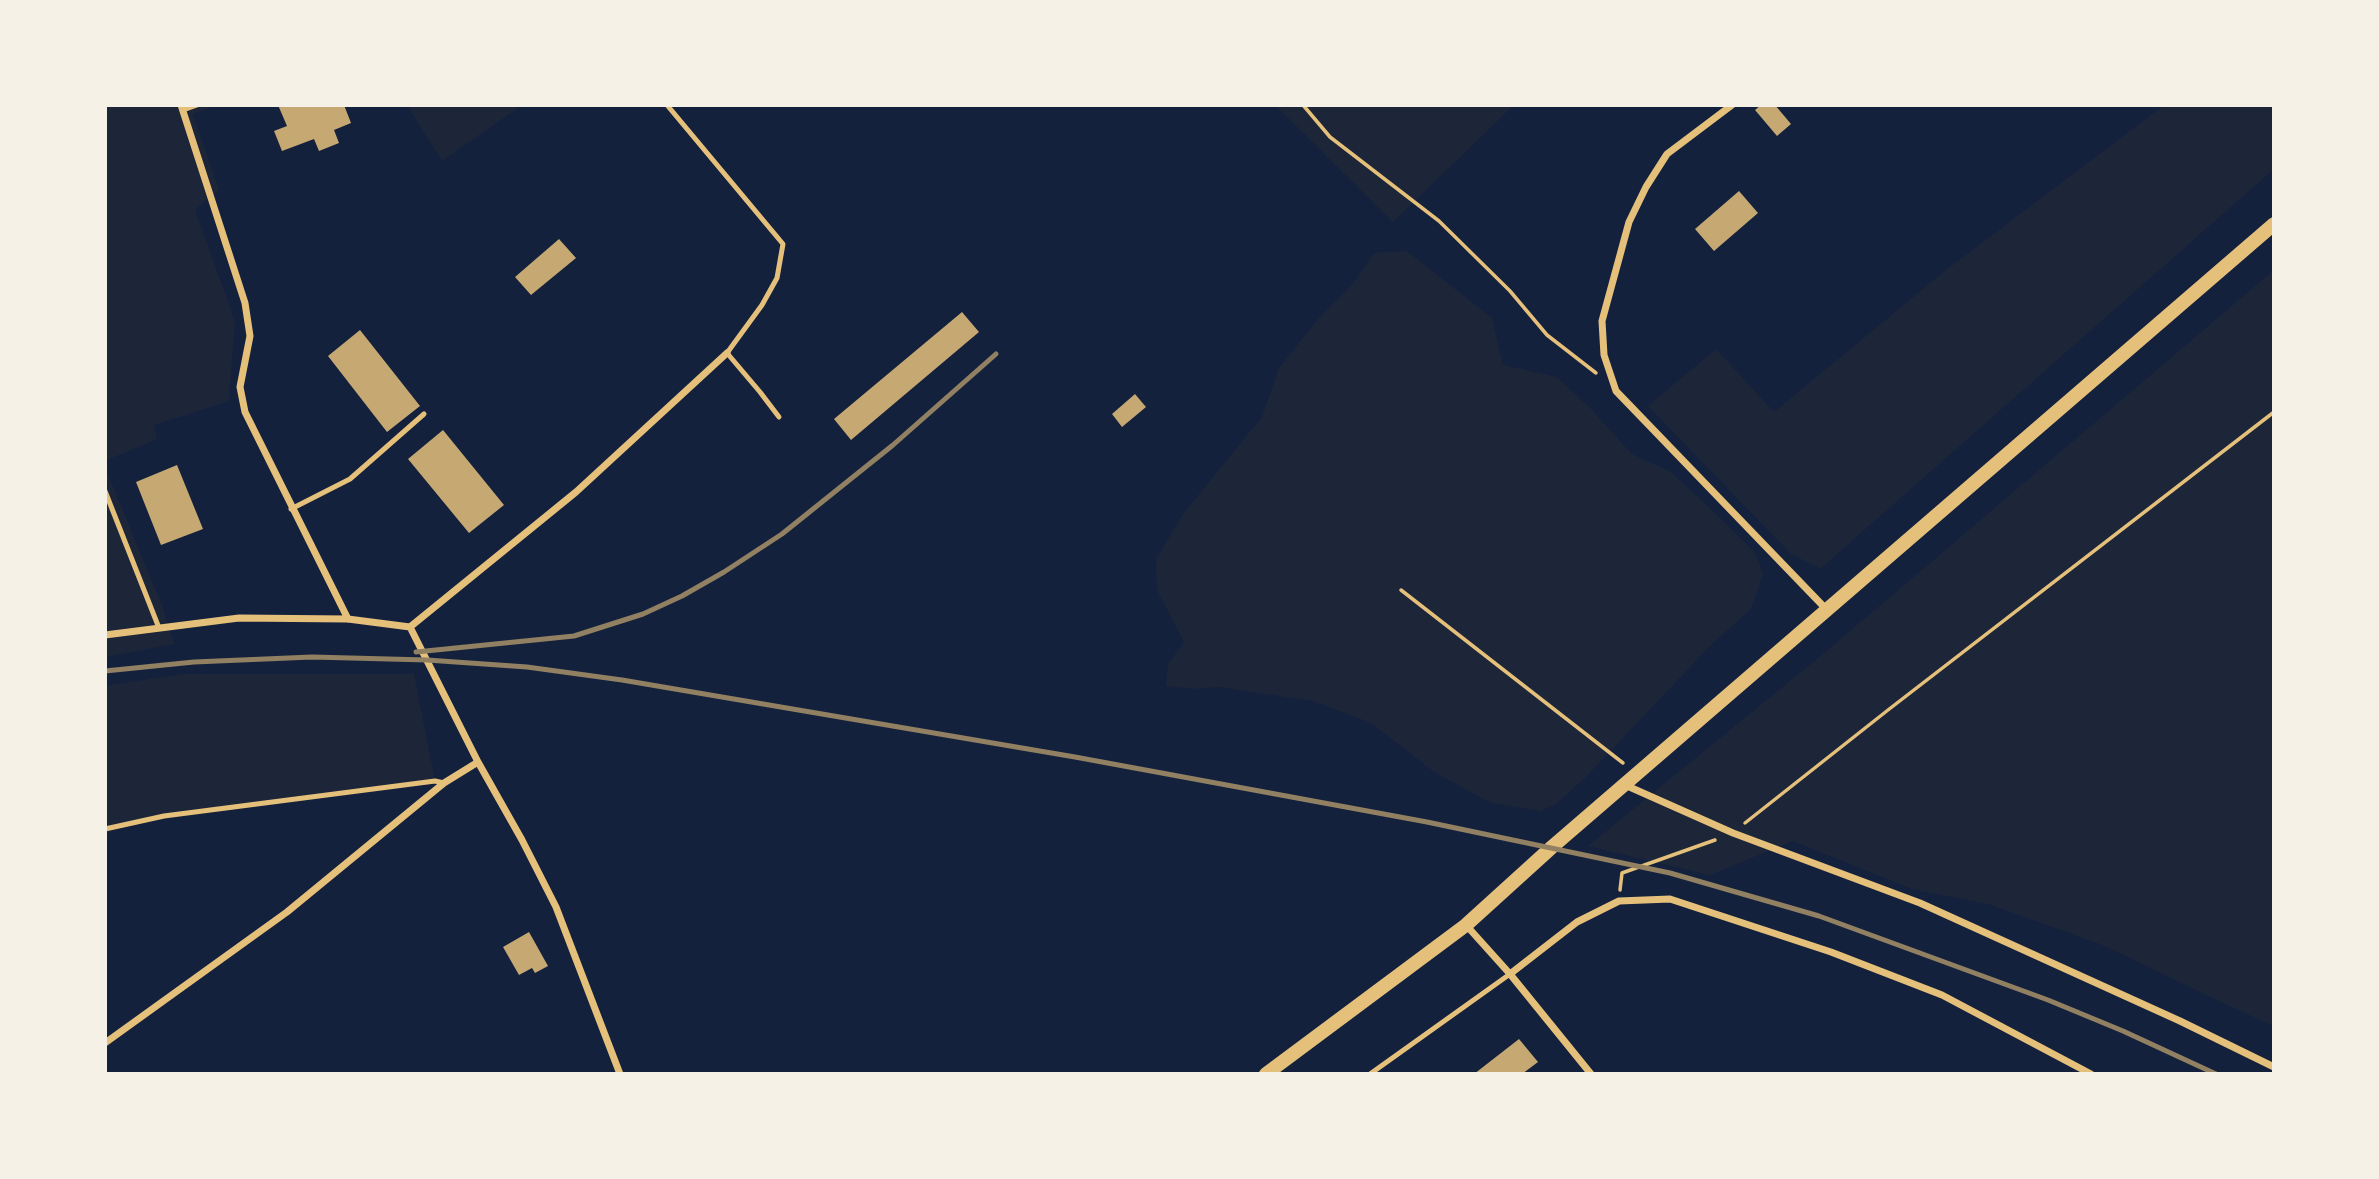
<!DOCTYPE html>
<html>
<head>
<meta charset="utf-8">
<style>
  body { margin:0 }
  #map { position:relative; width:2379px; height:1179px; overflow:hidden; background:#14213d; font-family:Commissioner,sans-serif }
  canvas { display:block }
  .frame { position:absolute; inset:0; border:107px solid #f6f1e7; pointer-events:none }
</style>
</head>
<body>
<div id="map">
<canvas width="2379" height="1179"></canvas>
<div class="frame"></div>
</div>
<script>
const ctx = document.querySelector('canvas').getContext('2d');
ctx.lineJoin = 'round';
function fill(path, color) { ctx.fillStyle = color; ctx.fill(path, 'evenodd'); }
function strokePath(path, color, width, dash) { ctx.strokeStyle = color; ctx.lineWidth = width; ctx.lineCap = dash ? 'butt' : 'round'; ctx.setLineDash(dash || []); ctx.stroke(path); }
fill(new Path2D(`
  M105 105H217L193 114 219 190 195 210 235 321 229 401 154 425 157 439 105 461Z
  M407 105H522L442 161Z
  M1275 105H1514L1393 222Z
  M2164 105H2274V169L1820 569 1791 554 1648 406 1716 349 1774 412 1941 274Z
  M1407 251 1492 318 1503 365 1557 377 1591 409 1632 454 1671 472 1717 515 1755 553 1763 574 1751 609 1710 646 1584 779 1556 804 1540 811 1491 803 1434 772 1371 723 1313 701 1219 687 1195 689 1166 686 1168 664 1184 642 1157 590 1156 559 1183 514 1262 417 1279 368 1318 319 1352 285 1374 253Z
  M2274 270V1026L2231 1007 2105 946 1988 904 1912 889 1793 841 1710 875 1588 846 1829 649Z
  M105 467 163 608 174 644 105 657Z
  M182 674H414L435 781 180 814 105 833V686Z`), '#1d2539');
fill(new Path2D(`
  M278 105H344L351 123 334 130 339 143 319 151 314 139 282 151 274 131 287 126Z
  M1761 105H1775L1791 124 1777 136 1755 110Z
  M1739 191 1758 213 1714 251 1695 229Z
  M559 239 576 258 531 295 515 277Z
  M962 312 979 332 851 440 834 419Z
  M360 330 420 406 387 432 328 356Z
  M1135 394 1146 407 1122 427 1112 414Z
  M443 430 504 505 469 533 408 459Z
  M177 465 203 529 161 545 136 482Z
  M529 932 548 966 535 973 532 968 519 975 503 947Z
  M1519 1039 1538 1062 1522 1074H1474Z`), '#c6a872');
strokePath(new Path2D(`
  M1303 105 1330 137 1439 221 1510 291 1547 335 1596 373
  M1401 590 1623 763
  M1745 823 1888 710 2274 412
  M1620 890 1622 873 1715 840`), '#e5c07b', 3.5);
strokePath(new Path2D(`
  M667 105 783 244 777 278 762 305 727 353 760 392 779 417
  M183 110 197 105
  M105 491 159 628
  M291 509 350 479 424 414
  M105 829 164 816 435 781 444 783
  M1370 1074 1510 974`), '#e5c07b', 5);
strokePath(new Path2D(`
  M181 105 245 303 250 336 240 387 245 412 348 619
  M1732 105 1667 154 1646 187 1629 222 1602 321 1604 355 1616 391 1827 610
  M410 627 478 762 522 840 556 907 620 1074
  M410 627 576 492 727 353
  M105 635 239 618 348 619 410 627
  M1625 785 1733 833 1920 903 2180 1021 2274 1067
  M1466 925 1510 974 1591 1074
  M1510 974 1577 922 1619 901 1670 899 1831 952 1942 995 2091 1074
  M105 1043 287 912 444 783 478 762`), '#e5c07b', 7);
strokePath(new Path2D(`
  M1266 1074 1466 925 1552 847 2274 224`), '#e5c07b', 14);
strokePath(new Path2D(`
  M416 652 574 636 643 614 682 596 724 572 782 534 893 445 996 354
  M105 671 194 662 312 657 427 660 527 667 622 680 1075 757 1427 822 1670 873 1819 916 2048 1000 2123 1031 2216 1074`), '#918062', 5);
</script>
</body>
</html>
